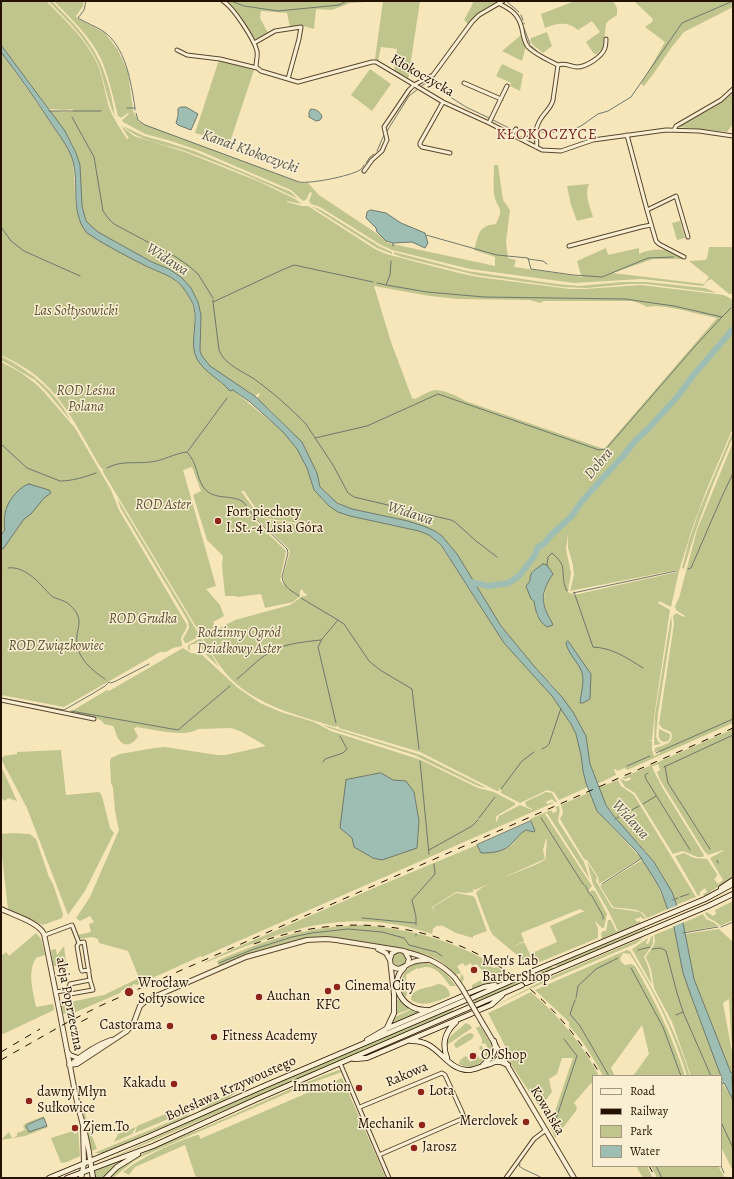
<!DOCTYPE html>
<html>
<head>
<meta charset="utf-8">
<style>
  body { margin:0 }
  #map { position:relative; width:734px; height:1179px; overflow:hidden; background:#f8e6bb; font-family:Alegreya,serif }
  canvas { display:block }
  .frame { position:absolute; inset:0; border:2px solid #251100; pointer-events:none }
  .legend { position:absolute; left:592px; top:1075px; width:130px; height:92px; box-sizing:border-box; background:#faefd3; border:1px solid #a5967f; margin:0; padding:5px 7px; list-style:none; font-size:12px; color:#251100 }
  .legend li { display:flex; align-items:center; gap:8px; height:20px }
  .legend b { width:20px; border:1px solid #a5967f }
</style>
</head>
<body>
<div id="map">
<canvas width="734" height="1179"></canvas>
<div class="frame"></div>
<ul class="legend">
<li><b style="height:5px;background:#faefd3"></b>Road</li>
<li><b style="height:5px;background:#251100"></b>Railway</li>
<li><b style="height:11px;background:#c0c48d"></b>Park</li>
<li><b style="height:11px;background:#9ebeb4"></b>Water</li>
</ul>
</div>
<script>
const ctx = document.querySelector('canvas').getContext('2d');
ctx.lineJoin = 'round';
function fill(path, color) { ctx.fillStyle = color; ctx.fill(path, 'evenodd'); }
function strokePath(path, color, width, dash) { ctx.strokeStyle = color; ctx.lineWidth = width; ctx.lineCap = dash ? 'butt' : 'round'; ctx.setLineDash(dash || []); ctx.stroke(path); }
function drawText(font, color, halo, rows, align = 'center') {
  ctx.font = font + ' Alegreya,serif'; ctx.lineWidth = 3; ctx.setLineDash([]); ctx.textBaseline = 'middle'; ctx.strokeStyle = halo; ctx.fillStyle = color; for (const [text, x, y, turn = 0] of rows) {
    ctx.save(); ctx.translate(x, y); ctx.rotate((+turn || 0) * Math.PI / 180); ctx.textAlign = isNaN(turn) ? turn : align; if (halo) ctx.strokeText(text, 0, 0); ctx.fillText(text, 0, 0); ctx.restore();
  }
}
fill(new Path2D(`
  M1 1H46C66 21 89 42 99 68 103 80 105 92 108 104 112 117 120 128 127 139L129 138 121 126 134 136 185 152 260 182 295 199 302 204 287 201V202L302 206H308L375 249 386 254 459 273 478 277 570 289H585L641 285 724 295 733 300V328L696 372 678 395 650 426 636 438 624 453 584 497 568 518 550 534 545 541 537 546 531 559 517 575 511 580 489 585 479 584 473 580 451 546 435 531 408 521 352 509 342 505 333 500 320 487 317 473 302 442 268 408 257 399 260 394 259 393 255 396C238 382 213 376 202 356 197 347 201 334 201 324 201 306 195 289 181 278 172 271 163 267 152 262 140 256 128 248 115 241 106 236 91 232 86 221 79 204 82 184 80 167 77 146 62 128 50 111L72 112 73 109 64 110 49 109 1 45ZM374 286 430 296 458 299 530 300 540 303 544 301H632L639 303 647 307C662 303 701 315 717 318L604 449 465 401C458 396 444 390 435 390 429 391 421 396 415 399L412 398 391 342Z
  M48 1H52C64 14 79 28 89 43 104 64 111 91 115 116 107 101 105 82 99 66 89 41 67 20 48 1Z
  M54 1H84L83 6 76 16 77 18 105 33 118 50 128 72 133 111 139 122 302 183H308L319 195 376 233 388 243 495 266V257L474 250C479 235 477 226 496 224 505 206 497 210 494 194 493 185 494 174 494 165H498L503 200 510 210 506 242 508 258 516 260 514 267 583 277 581 275 577 261 606 248 608 255 639 248V254C653 247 672 248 684 259H653L613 273 704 284 709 277 689 261 705 260 707 258 709 247H733V294H729L711 279 707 281 703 286 642 279 574 283 470 269 392 250 381 245 320 207 311 204 309 201 312 193 310 192 306 200 303 201 291 190 200 151 171 141 145 134 123 122 122 120 129 114 128 113 121 118 118 116C113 97 109 77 101 59 91 37 71 19 54 1Z
  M226 1H420L408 80 394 71 397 49 381 47 378 61 375 59 383 1 350 3 332 10 316 9 314 29 303 26 290 27 287 13 261 11 260 18 268 33 255 39 253 38 236 11Z
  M472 1H500L479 14 468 24 464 20 473 3Z
  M575 1H613L617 8V15L608 21 606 24 603 48 597 54H594L586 42 600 32 592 21 578 30C568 21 556 23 545 28L541 14Z
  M634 1H733V7L684 32 671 48 654 73 644 86 641 84 665 42 645 27 652 22 653 19Z
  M547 32 552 46 543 53 533 45 530 41 531 38Z
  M521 35 523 42 526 46 522 61 502 51Z
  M1 52C19 76 35 100 52 125 57 133 69 147 71 156 79 184 67 219 95 238 112 247 128 257 146 266 160 273 174 276 184 289 199 310 193 319 194 341 194 346 194 352 196 356 203 372 219 379 230 391L233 390 284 433 297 449 307 468 314 490 329 506 338 512 350 516 419 531 429 535 441 546 504 643 552 696 571 724 576 734 581 755 583 771 588 787 559 800 554 792 547 790 520 803 501 793 500 792 502 791 499 788V791H497L420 752 339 728 338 726 335 727C297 715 258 706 230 678 219 666 210 651 202 637L235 620 290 605 303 596H306L307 594 304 593 302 589 300 591V596L293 602 265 608 261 594 237 597 236 596H225L222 565 223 556 207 540 193 495 201 491 192 467 183 470 216 586 206 589 220 605 224 616 213 622 216 627 201 635 103 472V469L101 468C83 438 67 403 40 379 29 369 15 362 1 355ZM241 491H244L259 513 265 518 297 523 300 525 297 527 295 524 266 519 259 516ZM258 520 288 548 290 552 283 576 284 586 280 580 286 551 256 522Z
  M219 60 254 70 230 142 195 133Z
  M502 64 523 74 520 91 510 86 511 83 496 76Z
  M370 69 391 84 372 111 351 95Z
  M733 93V124L727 132 678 127 716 106Z
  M123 126 144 136 169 143 194 151 267 182 291 192 298 199C263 181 225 166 188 152 167 144 140 142 123 126Z
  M589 184C584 195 590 206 593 217L577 221 571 205 567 186Z
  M311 206 321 210 379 246 392 252V254L377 248Z
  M680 221 685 238 677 240 672 223Z
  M394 252 467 271 557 284 579 286 622 282H647L705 288 717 293 646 284H630L587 288 563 287 476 275 402 257 394 254Z
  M733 330V428L706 491 693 526 679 571 671 607 659 601 658 603 670 610 655 711 652 740 648 741H652V750L654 756 660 753 659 751 654 752 655 748C663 745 675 744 671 732L662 728 659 724 674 624 673 616 676 613 684 617 685 616 676 610 675 606 679 598 697 530 733 442V677L732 678 733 679V723L627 770 625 768 617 771 616 769H614L616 775 599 783H596L590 764 586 736 555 688 534 666 501 626 474 584 489 586 510 583 517 579 535 557 540 548 545 545 550 537 568 521 584 501 620 461 635 441 652 427 666 409 682 393 692 378ZM568 535V548L573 565 574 575 570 591 676 570 677 572 574 595 568 592 571 573 566 549ZM543 564 548 580 546 587 543 603 546 609 537 617 534 601 531 599 526 586 530 581C529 571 537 569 543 564Z
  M1 356C32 373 54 389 71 421L47 392 35 380 1 360Z
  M1 362 20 372 36 384 44 392 75 428 111 490 119 510 187 625 186 629 181 638 182 644V646L173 648 166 652H160L64 707 1 695Z
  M733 431V437C714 480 697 523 684 569L682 568 689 541 699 511Z
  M117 498 200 636 187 643H185L183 639 189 628 188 621 121 509Z
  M671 616 672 624 658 714 656 737 658 741 661 744 654 745 655 715Z
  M201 638 219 667 204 653 199 643 190 645V651L188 649V645Z
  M183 648 191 653 201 654 238 688 260 703 281 712 314 722 331 731 421 760 478 788 494 792 515 803V805L498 815 496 817V822L497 821 499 816 520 805 532 810V809L526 806 525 802 546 792 552 793 557 802H555L552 799 546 802 547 804 553 802V803L202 957 201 956 137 985 133 984 132 987 122 990 120 993 69 1015 67 1013 63 1014 60 1004 104 995 139 978 128 951 99 943 98 939 92 937 79 939 78 935 91 932 89 924 94 922 90 916 80 921 76 918 90 897 119 830 115 811 113 788 111 783 110 762 111 758 120 754 154 748 165 747 217 755H226L266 746 242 732 231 728 198 729C186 738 152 729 136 727L134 729 138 736C135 743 125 748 120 741 116 737 116 731 113 726L104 724 102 721 96 718 70 712 107 690 109 691ZM381 773 393 780 406 781 414 792 419 821 417 848 354 847 346 780Z
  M321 724 421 755 487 788 478 786 414 755 329 728Z
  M659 729 670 734V738L668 741 664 742C657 740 659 734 659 729Z
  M733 729V877L704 896 703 894 707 892 705 888 700 892V895L698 896 675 856 684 853 694 858 707 859 717 874V876L714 879 718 884 723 880 710 858 723 851V850L708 855 704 851 660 780 657 772 660 770 658 764 652 767 662 787 704 855 703 857H697L683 851 673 854 635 793 625 787 620 779C624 779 625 784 631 779L630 777 625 779 622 778Z
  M61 750 66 795 99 792 102 796 110 828 114 833 85 891 68 915 27 808 1 759 4 756 17 754V752Z
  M1 766 17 801 8 798 5 801 1 798Z
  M618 780 621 786 634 795 696 897 676 905C671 890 663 875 654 862 635 837 610 818 598 788Z
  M590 792 597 811 641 858 599 884 598 877 587 860 584 859 560 819 563 813 561 805Z
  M559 806C561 814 557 817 559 823L584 862 590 880 547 813 545 814 592 886 588 891 589 892 592 890 595 891 607 914 604 928H602L596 922H595L598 928V938L530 966 493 935 490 930 476 893C483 882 532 869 546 859 545 852 548 842 546 838L543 850 545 859 475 890 473 889V892L465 893 456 892 432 907 436 913 433 907 456 893 473 896 475 898 487 931 473 936V938L456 933 441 925 440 927 438 925 433 929 432 934C348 905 282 930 205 963V962L224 953 374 888 477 845 481 853C490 852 503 852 510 846 517 840 518 833 526 830L533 832 532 822 530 819 551 810 553 813 557 811 556 807ZM580 909 585 912H582L550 926 557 942 530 954 524 942 511 948 524 941 521 933Z
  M13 833 30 834 36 839 49 877 53 884 63 914 62 918 43 925 8 909 1 847V834Z
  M642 860 654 878 668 909 647 918C641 906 623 910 613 907L600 886Z
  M587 862 597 877 596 881 612 908 640 912 646 918 643 919 641 917 635 919 637 922 640 921 641 923 602 939 601 933 603 931H606L608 920H611L616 931H618L609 912 593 884Z
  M733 901V920L720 926C716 919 708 921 705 913L707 912 713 916 716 914 715 910Z
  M703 914 706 919 715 923 718 926 684 932 683 923Z
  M363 925C415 930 447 939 492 963L491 967 494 968 497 967 510 976 472 989V985L487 977 477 964 472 966 471 963 465 966 463 963 457 966 464 978 462 983 460 979 461 977V973L455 975C448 966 439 959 428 955 422 953 415 953 409 951 403 949 401 947 394 948L334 937H314L256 951 219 966 217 961C269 938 306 927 363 925Z
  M674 927 690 993 722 1079 721 1081V1076H691L672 1022 654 988 651 969 646 958 647 955 654 945 655 941 654 935Z
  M645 928 646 929 559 967 554 965Z
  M719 929 733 942V1048L731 1038 729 999 723 1003 733 1057V1072L731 1073 694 979 685 934Z
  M36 933 41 939 45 955 36 958C27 973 33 990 36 1007L53 1004 54 1010 1 1035V956L6 952 9 956Z
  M653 936V944L644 957 649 969 652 985 632 949 648 938 646 943 647 944 649 943 651 937Z
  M644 937 637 943 532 988 487 1010 546 979Z
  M64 946 67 972 59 968 56 956 57 966H53L51 950 56 949 57 955Z
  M627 950 630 951C655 991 676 1031 690 1076H687C674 1033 655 992 630 954L623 953 620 959 621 962 625 965 631 964 635 966C656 1003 672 1035 685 1076H633L649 1054 642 1025 611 1068 615 1076H603C593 1058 583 1040 569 1026V1022L535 990Z
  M392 959a7 7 0 1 1 14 0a7 7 0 1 1-14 0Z
  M424 962C438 965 448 975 456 986H450C441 974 434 962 418 969L417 968 406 975 407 995 405 997C394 981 407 963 424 962Z
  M550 967 555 968 525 982 521 979Z
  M517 981 521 983 475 1003 473 1000Z
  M438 984C445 984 450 990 450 996 438 1001 424 1008 411 1000 411 987 429 989 438 984Z
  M531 992C559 1016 582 1043 599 1076H593V1086L591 1083 574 1103 577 1107 576 1111 555 1138 550 1126 573 1058H562L557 1074 549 1079 552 1092 540 1108 507 1058 505 1046 488 1013 503 1006Z
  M396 999 402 1001 410 1009 395 1015Z
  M455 1007 452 1013 96 1165 246 1096Z
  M412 1009 420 1012 392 1024 395 1017Z
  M466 1023 470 1025 472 1028 447 1045 446 1040Z
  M480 1026 491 1044V1053L487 1056 484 1055 486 1052 485 1051 482 1052 479 1048 481 1045 484 1050 488 1048 485 1043 482 1044V1039L476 1028Z
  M471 1033 474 1035 472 1039 457 1048 455 1047 454 1045C456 1040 466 1034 471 1033Z
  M477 1052V1054L480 1059 483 1056 487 1058C479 1065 469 1070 459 1064L460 1059 463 1063 461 1059 466 1056 470 1062 477 1058 475 1053Z
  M339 1070 342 1072 311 1083 143 1156 134 1161 113 1178H108C135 1151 184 1137 219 1121 259 1104 298 1084 339 1070Z
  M342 1078 386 1178H196L185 1145 135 1167 129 1175 123 1172C141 1157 175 1142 197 1135H199L200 1139Z
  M722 1083 733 1100V1171L721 1147V1084Z
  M238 1091 226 1100 200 1111 203 1107 204 1108 209 1104Z
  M82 1099 87 1123 97 1149 92 1151 85 1126Z
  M201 1099 192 1109 135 1133 137 1126Z
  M196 1109 186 1117 103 1153H94L191 1113Z
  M44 1116V1118L27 1125 29 1132 47 1126 48 1127 25 1136 1 1140 9 1132 12 1138 17 1136V1133L25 1130 23 1126 26 1123Z
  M136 1127 132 1134 114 1142 118 1134Z
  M78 1129 80 1156 67 1162 61 1163 51 1138 73 1131 74 1134 77 1133 76 1130Z
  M127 1157H129L103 1178H95L94 1171Z
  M636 1166H647L653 1178H643Z
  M651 1166H718L725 1178H657Z`), '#c0c48d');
const water = new Path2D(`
  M1 45 65 131 76 153 80 165 82 206 86 221 89 224 98 232 152 262 169 269 181 277 191 288 198 302 201 315 200 351 202 356 210 366 256 397 302 442 317 473 320 487 337 503 352 509 408 521 426 527 435 531 442 536 457 554 501 626 534 666 562 697 573 712 586 736 590 764 606 805 613 815 654 862 672 892 683 923 694 979 731 1073 733 1072 732 1077 733 1100 724 1083 721 1084 722 1079 690 993 683 973 674 927 661 891 654 878 637 852 597 811 586 783 583 771 581 755 576 734 571 724 552 696 504 643 441 545 429 535 419 531 350 516 338 512 329 506 314 490 307 468 297 449 284 433 250 402 233 390 230 391C220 379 205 373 197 359 189 345 198 323 194 308 193 302 188 295 184 289 175 276 160 273 146 266 126 256 105 245 87 233 68 210 82 179 70 153 65 142 56 131 49 120 34 97 18 74 1 52Z
  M181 107H186L198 114 191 130 178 125 176 123 178 116V109Z
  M311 109C316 109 321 112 322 117L320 120 316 121 309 117V113Z
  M371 210 386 213 401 223 425 233 428 243 425 248 412 242 393 243 386 241 377 232 376 228 366 218 367 212Z
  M29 484 49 490 51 493 44 498 31 514 24 519 3 549 1 548V535L5 530C4 523 4 513 7 507 9 500 21 485 29 484Z
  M543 564 547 565 553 574C547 582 541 595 544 604 545 611 550 618 553 625L547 627C537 620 536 612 534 601L531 599 526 586 530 581C529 571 537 569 543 564Z
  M568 641 591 674 590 699 583 703H580C581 692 586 678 580 668 575 659 568 653 566 643Z
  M381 773 393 780 406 781 414 792 419 821 417 848 382 860 373 858 354 847 352 838 340 828 346 780Z
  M531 821 535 831 534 832 526 830C520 833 518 837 513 842 505 852 493 853 481 853L477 845Z
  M44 1118 47 1126 29 1132 26 1126 27 1125Z`);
fill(water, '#9ebeb4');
strokePath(water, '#6e796c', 1);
fill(new Path2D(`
  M678 905 684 922 672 927 666 910Z`), '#f8e6bb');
strokePath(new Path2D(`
  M86 1 84 10 78 18C86 23 95 26 103 31 126 47 131 82 135 108
  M231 1 244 6 278 11 339 5 347 1
  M506 1 519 12
  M521 15 523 20
  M524 23V24
  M524 28 530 44
  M531 46 537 51
  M420 87 426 83
  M444 93 466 107 489 118
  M127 108H135V110
  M49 111H101
  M136 113 138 120 145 125 299 182C311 184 350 176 360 170 361 169 364 166 364 165
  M72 117 94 157 103 211 108 218 114 224 176 257 189 266 198 274 213 298
  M493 120 513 130
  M387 131 409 96 418 89
  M516 131 535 132
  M538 132H562L572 130 581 126 598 114 608 111 631 97 682 23 733 1
  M377 151 384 135
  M366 163 370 157 374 154
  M1 227 11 241 24 251 80 276
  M426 235 497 255 528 258 531 269 573 275 602 277 648 258 673 257
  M393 243V246
  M528 259 543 261 547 264
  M377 283 386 285 390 275 391 261
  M213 300V302L282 270 294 265 373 282
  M213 302 219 350C224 365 245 372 257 381 272 392 287 405 300 418L306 424 333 465 348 493 354 497 451 520 455 522 476 541 497 557
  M722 317 731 308
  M315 438 367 426 438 394 599 450 606 449 696 345 722 317 674 306 625 299 484 297 427 292 386 285
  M1 444 27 468 60 481C72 481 85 477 96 473
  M188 451 227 398
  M107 468C121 460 135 464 150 462 163 461 175 453 187 452 198 464 196 477 204 488 214 501 233 494 243 502 247 505 252 515 256 519 266 529 277 539 287 549L288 553 282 577C283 587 292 591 299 596
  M547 565 548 557 552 553C555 556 559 559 561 563 565 569 561 581 567 591
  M8 568C21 566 34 577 42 586 45 589 49 594 53 597 55 598 59 599 61 600 68 602 74 608 77 614 81 621 78 628 77 635 74 655 90 669 105 679
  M688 569 691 568C705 536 718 504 733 473
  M574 592 593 647C613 648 627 658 643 668
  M573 593 676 571
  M301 598 338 620 322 639 318 647 336 723
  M338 620 344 624 369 661 380 670 412 689 419 749
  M237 679C246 672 254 663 264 656 279 644 302 642 321 640
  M1 698 64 710 92 694 105 686 109 682 111 683 116 681 149 664
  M71 711 178 730 230 686
  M542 749 546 747 549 744 561 708
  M656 753 733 719
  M420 761 429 854
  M323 762 325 759 343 753 347 749 340 736
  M627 766 650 756
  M665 766 668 783 710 849
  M664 767 733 735
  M648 773 645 775 646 779 690 850
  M501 789 522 761 534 752
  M643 804 656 796
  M479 818 495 797
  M541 818 583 884C588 887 587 893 592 896L603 916V919
  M615 819 639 806
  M429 850 472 826 478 820
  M717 860 718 863
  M602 884 642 858
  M680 897 689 894
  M673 900 678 898
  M362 918 415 923
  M416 925V917L412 900 435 874 434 864
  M721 927 733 922
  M683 933 718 927
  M416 936V934
  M652 949 661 948 666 951 677 993 683 1012 711 1076
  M638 950 650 947
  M219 963 254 949 292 937 312 933 348 929 382 932 404 938 409 945 436 952 442 956
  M631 968 663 1027 681 1076
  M576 998 578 986 596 969 618 958
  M575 1000 570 1014 580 1026 609 1076
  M676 1015 683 1012
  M721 1122 733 1148
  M553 1128 577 1056 564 1039
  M520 1164 519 1166C525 1171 534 1173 542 1178
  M656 1166 662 1178
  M721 1166 724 1173
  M726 1177 727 1178`), '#6e796c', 1);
strokePath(new Path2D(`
  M470 582 488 586 509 583 520 575 535 555 538 547 544 544 551 535 571 517 582 501 623 456 636 440 648 429 678 396 692 377 733 329`), '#9ebeb4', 6);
const minor = new Path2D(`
  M223 1C233 7 254 39 257 51 258 56 256 61 256 67L261 71 298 82 372 62H376L443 102 489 123 542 150 561 151 593 140 666 130 699 131 733 136
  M500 4C512 10 519 15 522 29 523 35 524 42 528 47 536 55 548 60 558 65
  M254 43 275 31 301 27 299 39 288 79
  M177 50 187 55 220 59 257 68
  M558 65C566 62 570 67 577 67 586 67 602 57 605 48 606 45 606 42 606 39
  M464 83 501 99
  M443 102 420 143V145L422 147 450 153
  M489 123 507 86
  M674 130 676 126 721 100 733 89
  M512 134 516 129
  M627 135 647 210 656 241 659 244 684 257
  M524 140 528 138 535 137
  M536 147C538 142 536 141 536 137 535 133 537 126 539 122 543 113 551 109 553 100L558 65
  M364 171 372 160 382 151 385 144 387 140 384 127 409 90 414 85 433 75 472 22 479 15 503 1
  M647 210 676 196 688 237
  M569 246 641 227 651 225
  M1 700 94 719
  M45 935 72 925 79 943
  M68 990 70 994 93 990 90 980
  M56 992 68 990 70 984 90 980 84 942 79 943 77 946 81 969 82 971 89 970
  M340 1063 389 1178
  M360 1107 442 1073 445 1075 462 1112 464 1118 379 1155
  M506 1178 534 1139 546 1130`);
const tertiary = new Path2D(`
  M1 909C13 915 38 922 44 934 55 987 65 1040 75 1092 79 1115 88 1137 90 1160
  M378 949 386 953 390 960
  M405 952 409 959 407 965
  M391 965C399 973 403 966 411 963 416 960 421 960 427 960
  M394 995 390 959 392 953 398 950C403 950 405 952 410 953 428 958 442 964 455 978
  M483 1024 574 1178
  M67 1051 70 1055 78 1058
  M69 1065 77 1064 127 1031 134 1022 140 1006 147 1000 246 957 307 940 326 939 336 940 398 950
  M70 1065C82 1055 96 1045 111 1040
  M83 1128 84 1163`);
const secondary = new Path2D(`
  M721 888 733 880
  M404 968C386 985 405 1012 427 1010
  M519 977 705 899 733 884
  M526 983 708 906 733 894
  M469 993 484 987 495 985
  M472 998 515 979
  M476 1005 522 985
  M479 1010 491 1005 502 995
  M387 1028 394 1013V995
  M367 1040 386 1029 463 996
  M411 1041C438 1039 445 1070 468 1070 474 1070 478 1068 483 1066 491 1064 498 1062 501 1055
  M447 1058C442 1044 444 1033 456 1022
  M354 1059 367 1058 473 1013
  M495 1062H501L508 1065
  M483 1065C491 1058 497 1053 494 1041
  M90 1160 93 1178
  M49 1178 148 1137 264 1086 466 1000
  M67 1178 153 1146 257 1099 470 1007
  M81 1178 84 1163
  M106 1178 117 1167 138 1154`);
strokePath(minor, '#5a462f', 5);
strokePath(tertiary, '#5a462f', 6);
strokePath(secondary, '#251100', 6);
strokePath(minor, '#faefd3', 3);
strokePath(tertiary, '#faefd3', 4);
strokePath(secondary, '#faefd3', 4.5);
strokePath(new Path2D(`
  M254 944C393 893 529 948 601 1076
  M69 1028 92 1016
  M1 1052 40 1029
  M1 1060 68 1022 102 1005 733 728
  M649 1166 656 1178`), '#251100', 1, [7, 7]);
const tertiaryBridge = new Path2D(`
  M455 978 462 988 483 1024`);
strokePath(tertiaryBridge, '#5a462f', 6, []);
strokePath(tertiaryBridge, '#faefd3', 4);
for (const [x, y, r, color] of [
  [218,521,4,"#8f2418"],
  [474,970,4,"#8f2418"],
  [337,987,4,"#8f2418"],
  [328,991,4,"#8f2418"],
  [129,992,5,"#8f2418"],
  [259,997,4,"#8f2418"],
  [170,1026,4,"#8f2418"],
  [214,1037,4,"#8f2418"],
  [473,1056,4,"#8f2418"],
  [174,1084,4,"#8f2418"],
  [359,1088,4,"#8f2418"],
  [421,1092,4,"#8f2418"],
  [29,1101,4,"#8f2418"],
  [526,1122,4,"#8f2418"],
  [422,1125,4,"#8f2418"],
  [75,1128,4,"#8f2418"],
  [414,1148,4,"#8f2418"]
]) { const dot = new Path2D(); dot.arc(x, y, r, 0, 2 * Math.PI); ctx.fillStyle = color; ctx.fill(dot); strokePath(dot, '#faefd3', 1.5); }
drawText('14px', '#251100', '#faefd3', [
  ["Kłokoczycka",422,76,30],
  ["aleja Poprzeczna",69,1004,79],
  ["Rakowa",407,1075,-23],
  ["Bolesława Krzywoustego",231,1089,-24],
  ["Kowalska",547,1111,59]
]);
drawText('italic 14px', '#5b5031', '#faefd3', [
  ["Las Sołtysowicki",76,312],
  ["ROD Leśna",86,392],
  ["Polana",86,408],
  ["ROD Aster",163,506],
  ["ROD Grudka",143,620],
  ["Rodzinny Ogród",239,634],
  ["Działkowy Aster",239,650],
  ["ROD Związkowiec",56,647]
]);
drawText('14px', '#251100', '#faefd3', [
  ["Fort piechoty",226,513],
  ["I.St.-4 Lisia Góra",226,529],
  ["Men's Lab",482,962],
  ["BarberShop",482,978],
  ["Wrocław",138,984],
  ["Sołtysowice",138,1000],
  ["Cinema City",345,987],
  ["Auchan",267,997],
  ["KFC",328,1006,"center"],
  ["Castorama",162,1026,"right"],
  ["Fitness Academy",222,1037],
  ["O! Shop",481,1056],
  ["Kakadu",166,1084,"right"],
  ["Immotion",351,1088,"right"],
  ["Lota",429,1092],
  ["dawny Młyn",37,1093],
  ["Sułkowice",37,1109],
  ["Merclovek",518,1122,"right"],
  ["Mechanik",414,1125,"right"],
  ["Zjem.To",83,1128],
  ["Jarosz",422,1148]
], 'left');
ctx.letterSpacing = '1px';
drawText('15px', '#7a1f14', '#faefd3', [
  ["KŁOKOCZYCE",547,135]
]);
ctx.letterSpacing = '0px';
drawText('italic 15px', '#555648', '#faefd3', [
  ["Kanał Kłokoczycki",250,152,20],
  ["Widawa",167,260,33],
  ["Dobra",599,464,-50],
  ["Widawa",410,514,18],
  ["Widawa",630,820,48]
]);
</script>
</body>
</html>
